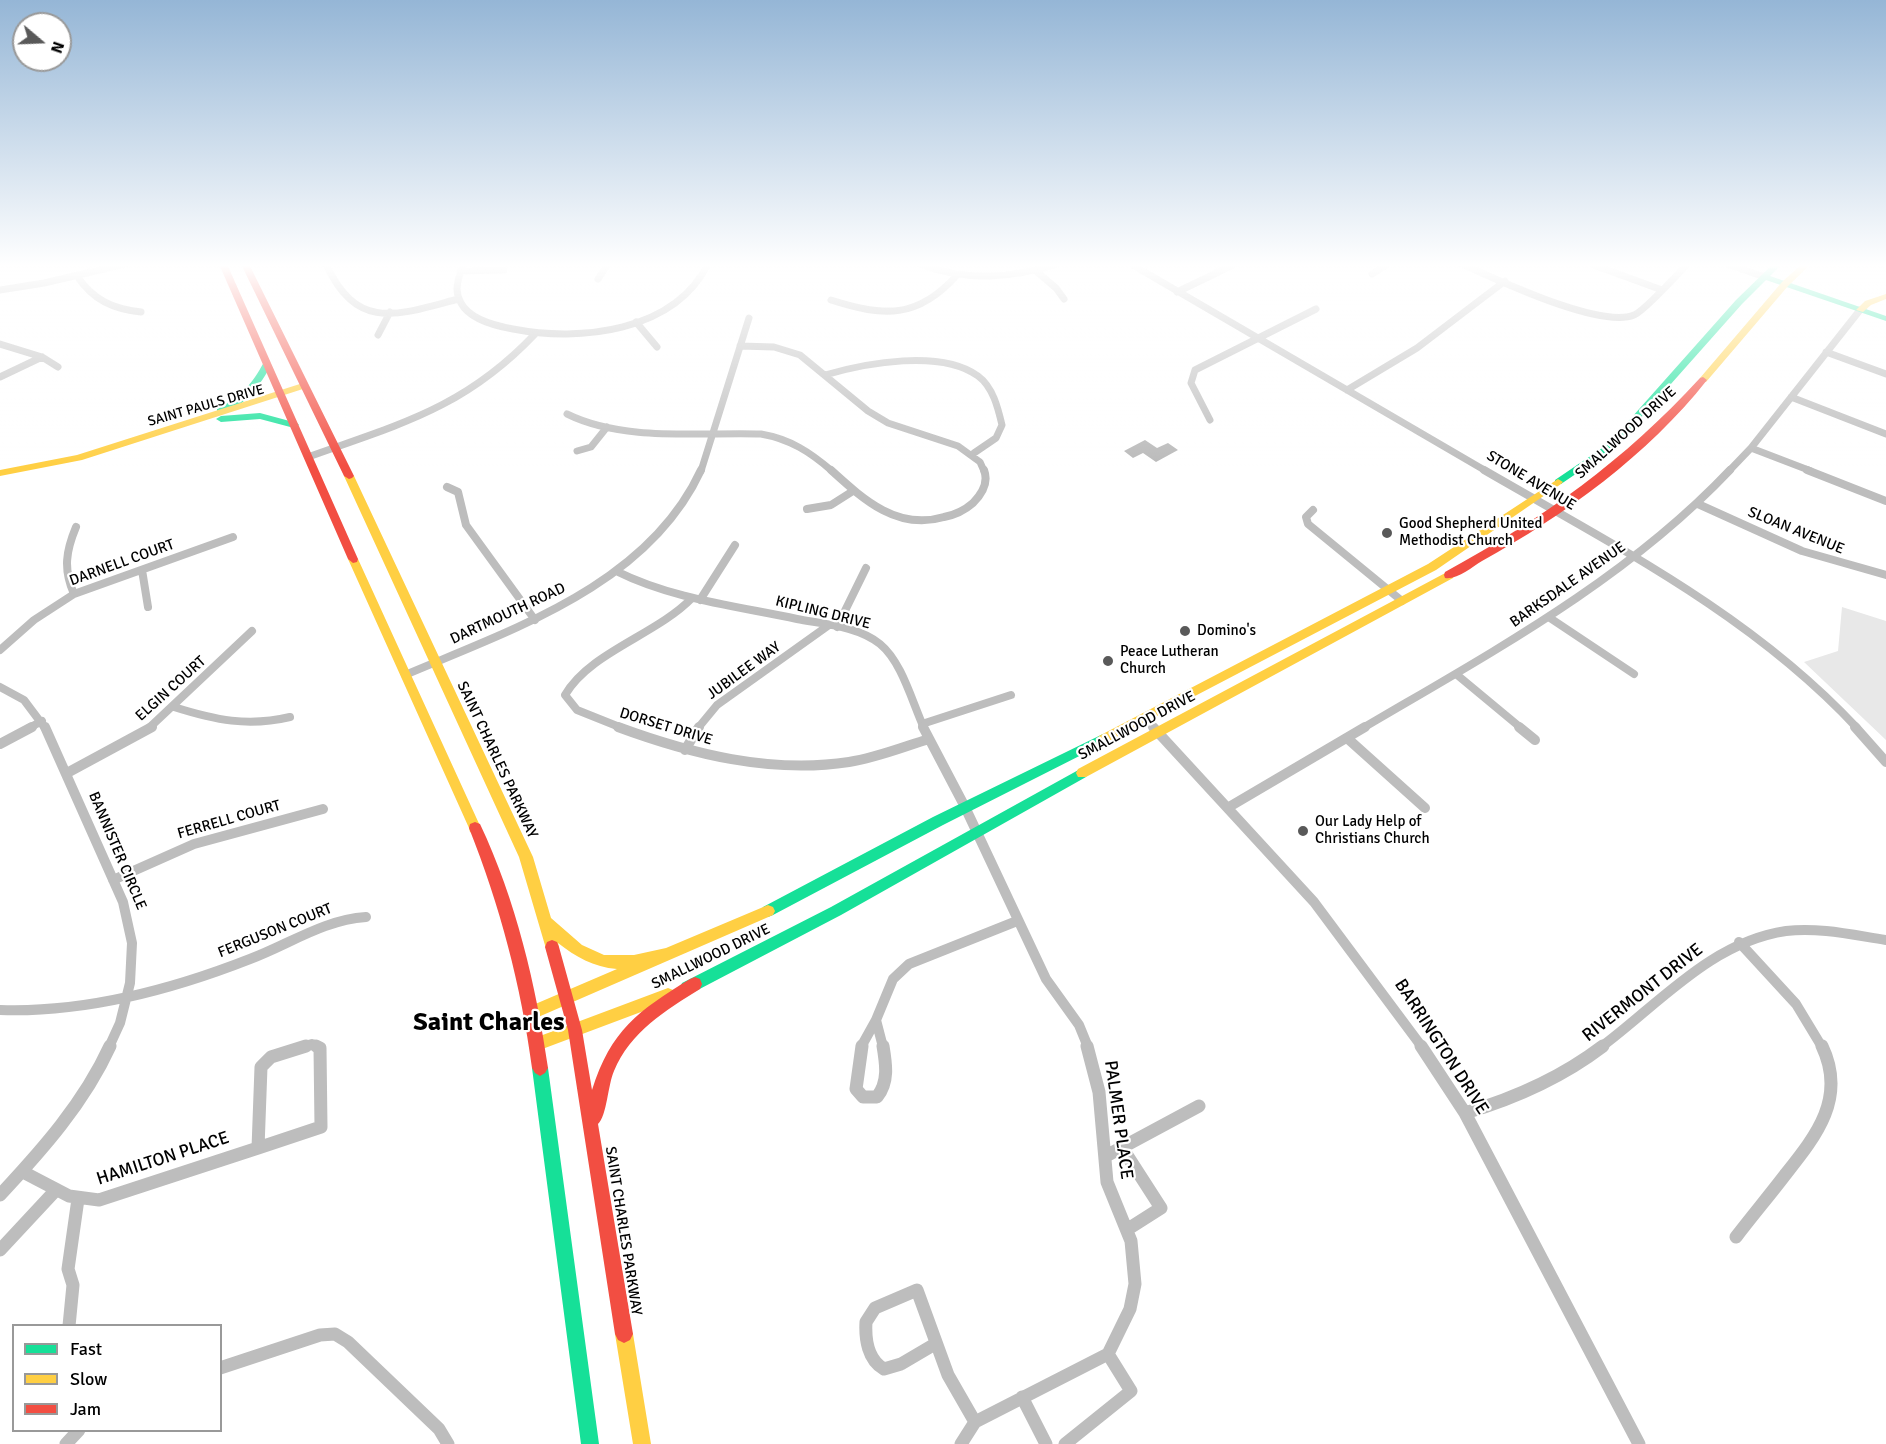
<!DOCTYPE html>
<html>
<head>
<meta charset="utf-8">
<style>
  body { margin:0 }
  #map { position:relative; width:1886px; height:1444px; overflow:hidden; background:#fff; font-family:Signika,sans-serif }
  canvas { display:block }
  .legend { position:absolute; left:12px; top:1324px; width:210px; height:108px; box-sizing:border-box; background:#fff; border:2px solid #999; margin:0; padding:8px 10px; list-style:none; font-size:18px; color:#000 }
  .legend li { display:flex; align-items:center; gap:12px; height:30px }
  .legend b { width:30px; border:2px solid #999 }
  .north { position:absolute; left:12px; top:12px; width:60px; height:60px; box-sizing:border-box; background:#fff; border:2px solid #999; border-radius:50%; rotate:109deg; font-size:16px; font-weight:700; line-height:24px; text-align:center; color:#000 }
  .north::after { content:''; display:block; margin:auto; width:21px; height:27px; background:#595959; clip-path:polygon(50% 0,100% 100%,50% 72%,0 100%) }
</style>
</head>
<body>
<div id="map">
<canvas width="1886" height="1444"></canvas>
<ul class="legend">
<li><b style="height:8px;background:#16e098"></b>Fast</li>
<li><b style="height:8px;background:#ffcf43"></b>Slow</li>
<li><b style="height:8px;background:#f24e42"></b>Jam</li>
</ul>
<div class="north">N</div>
</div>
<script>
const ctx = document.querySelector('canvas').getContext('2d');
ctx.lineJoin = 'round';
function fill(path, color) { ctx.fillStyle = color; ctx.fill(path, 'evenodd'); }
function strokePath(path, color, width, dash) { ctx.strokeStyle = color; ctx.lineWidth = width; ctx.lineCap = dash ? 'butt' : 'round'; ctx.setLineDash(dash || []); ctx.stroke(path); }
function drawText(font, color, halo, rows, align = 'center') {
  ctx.font = font + ' Signika,sans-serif'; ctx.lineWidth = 4.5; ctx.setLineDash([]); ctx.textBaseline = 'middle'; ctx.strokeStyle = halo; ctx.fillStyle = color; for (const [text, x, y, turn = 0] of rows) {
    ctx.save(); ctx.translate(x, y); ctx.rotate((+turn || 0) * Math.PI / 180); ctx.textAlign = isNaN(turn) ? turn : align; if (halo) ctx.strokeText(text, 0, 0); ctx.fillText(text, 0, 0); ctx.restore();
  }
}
fill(new Path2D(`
  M1842 607 1886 621V740L1804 662 1838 651Z`), '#e8e8e8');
fill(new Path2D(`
  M1145 440 1157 448 1168 443 1178 450 1156 462 1143 453 1133 458 1124 451Z`), '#bababa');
strokePath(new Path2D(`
  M326 264C357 332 398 315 458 299
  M463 264C459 278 453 289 461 303 470 320 496 326 513 329 580 342 674 332 708 264
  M920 264C967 282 1011 278 1058 264
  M1131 264 1486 471
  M1462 264C1496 279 1600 329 1634 315 1645 311 1677 274 1688 264
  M1591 264 1662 290
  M1727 264 1765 277
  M460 271 504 270
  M1036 271 1056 288 1064 299
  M1372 274 1388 264
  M77 276C93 300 113 309 141 312
  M598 279 608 264
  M0 290 44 283 125 264
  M1177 292 1235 264
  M831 300C884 317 918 319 957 275
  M636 322 657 347
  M378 335 390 312
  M0 344 42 357 58 367
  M740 346 774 347 800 355 868 411 888 423 958 446 980 462 984 471
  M1826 352 1886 374
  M825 375C866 363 941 349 978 376 993 387 998 408 1002 425L996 438 974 453
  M0 377 42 357
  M1347 390 1417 348 1505 281
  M1791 397 1886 434
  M567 414C624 442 699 432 761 434 790 439 810 452 832 471
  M1210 420 1191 383 1195 370 1316 309
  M1751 448 1811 471
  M577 451 591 447 607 427
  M308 457C400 424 465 408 535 334
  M701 471 749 318
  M1729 471 1751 448 1860 310`), '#bdbdbd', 7);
strokePath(new Path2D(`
  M831 470C863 499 897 531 944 517 955 515 965 510 973 503 982 494 989 483 984 470
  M1484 470C1615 546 1752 615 1857 728
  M1807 470 1886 501
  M447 487 458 492 466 525 535 620
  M1698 504 1802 551 1886 575
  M807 509 831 505 853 491
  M1313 510 1306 517 1308 524 1402 601
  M142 570 148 607
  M616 571C672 599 736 606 797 619 823 624 858 626 880 644 902 662 912 702 924 728
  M74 594C63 569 66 551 76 527
  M700 600 735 545
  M1550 618 1634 674
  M837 627 866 568
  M0 650 34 620 74 594 233 537
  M1456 674 1521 728
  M405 675C513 629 648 585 701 470
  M0 687 24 700 45 728
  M174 707C215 720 248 727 290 717
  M1145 718 1154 728
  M922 724 1011 695
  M29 728 42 721
  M149 728 252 631
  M622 728 577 710 565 695C590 652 656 635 692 598
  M698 728 717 705 829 625
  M1363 728C1492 652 1626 580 1730 470`), '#bdbdbd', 8);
strokePath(new Path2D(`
  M45 727 123 902 132 943 130 983 120 1023 109 1047
  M618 727C691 754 771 774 849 762 876 758 903 747 929 739
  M923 727 965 807 1046 979 1079 1025 1088 1047
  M1153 727 1314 902 1422 1047
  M1519 727 1535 740
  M1855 727 1886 762
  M1347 738 1425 808
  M0 744 32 727
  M685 750 699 727
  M67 773 152 727
  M1229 807 1365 727
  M113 880 194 844 323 809
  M1739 942 1796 1004 1822 1047
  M0 1010C86 1013 171 990 250 959 290 944 323 920 366 917
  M876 1020 893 979 909 964 1017 921
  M301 1047 312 1044 319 1047
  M861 1047 876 1020 883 1047
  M1601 1047C1659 1004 1711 942 1786 931 1819 927 1853 935 1886 940`), '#bdbdbd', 10);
strokePath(new Path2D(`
  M306 1046 271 1057 261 1067 258 1148 321 1127 320 1048 316 1046
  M862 1046 856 1089 863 1097H877C889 1082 886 1064 883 1046
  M1421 1046 1465 1113 1639 1444
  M1465 1113C1516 1098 1561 1078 1603 1046
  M1123 1149 1161 1208 1128 1229
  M1106 1156 1199 1106
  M23 1172 69 1196 99 1200 258 1148
  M0 1195C42 1150 84 1103 110 1046
  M1736 1237C1752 1216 1769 1196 1785 1175 1816 1136 1847 1098 1822 1046
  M0 1250 55 1191
  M69 1326 73 1285 68 1269 78 1199
  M935 1344 901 1364 884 1369C868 1360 865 1339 866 1322L875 1308 917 1290 948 1375 975 1422
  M220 1368 320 1335 335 1334 348 1342 439 1429 448 1444
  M1022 1397 1046 1444
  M66 1444 79 1430
  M961 1444 975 1422 1108 1354 1130 1309 1135 1284 1131 1241 1107 1182 1099 1092 1087 1046
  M1065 1444 1131 1391 1108 1354`), '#bdbdbd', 13);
fill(new Path2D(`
  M1773 264H1782L1770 276 1886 316V321L1766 280 1742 304 1614 448 1561 484H1555V480L1608 444 1736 300Z
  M267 361 271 364C264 382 238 415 217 413V409C241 396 251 386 264 362Z
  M260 413 297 423 299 425 294 428 260 419 221 422 216 419 221 416Z
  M1103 734 1107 736 1109 739 1107 742 943 825 773 915 768 917 763 915 761 911 763 907 933 817Z
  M1082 768 1086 769 1088 773 1086 777 841 915 692 993 687 995 682 993 680 988 682 983 831 907Z
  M540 1060 545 1063 548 1068 599 1444H581L532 1068 535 1063Z`), '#16e098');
fill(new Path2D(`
  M1802 264H1811L1788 286 1706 382H1700V378L1782 282Z
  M1886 294V299L1871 305 1863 312 1856 310 1865 301Z
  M303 383 306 384V388L82 460 0 476V470L77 455Z
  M349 473 354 476 533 857 551 918 582 945 604 955H634L666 948 768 905 773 907 775 911 773 915 536 1018 531 1020 526 1018 524 1013 526 1008 617 969C593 967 576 957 558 943L559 947 557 952 552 954 547 952 519 857 344 476Z
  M1558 479 1563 482 1561 484 1436 570 1107 742H1099L1097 739 1099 736 1428 564Z
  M353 555 358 559 481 828 480 832 475 834 470 832 469 828 348 559Z
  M1449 571 1453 572 1454 575 1453 578 1086 777H1078L1076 773 1078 769Z
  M668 988 673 990 675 995 673 1000 537 1051 532 1049 530 1044 532 1039Z
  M624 1325 630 1328 633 1334 651 1444H633L615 1334 618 1328Z`), '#ffcf43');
fill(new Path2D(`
  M219 264H227L358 559 357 562 353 563 348 559Z
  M241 264H249L354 476 352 478 349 479 344 476Z
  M1703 377 1707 380C1648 455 1565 515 1482 561 1472 567 1457 580 1445 578L1444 575 1445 572C1544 518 1624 461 1700 378Z
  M475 822 480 824C516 900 536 985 548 1068L545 1073 540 1076 535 1073 532 1068C521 985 500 906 469 828L470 824Z
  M552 940 557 942 559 947 582 1030 592 1090C611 1030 638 1011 690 979L695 977 700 979 702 984 700 989C666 1010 630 1032 614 1071 608 1084 607 1116 598 1124L633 1334 630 1340 624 1343 618 1340 615 1334 568 1030 545 947 547 942Z`), '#f24e42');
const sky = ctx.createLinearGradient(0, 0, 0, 466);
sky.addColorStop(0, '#95b6d6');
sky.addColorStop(0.57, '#fff');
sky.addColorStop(1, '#ffffff00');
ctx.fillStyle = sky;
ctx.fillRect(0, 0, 1886, 466);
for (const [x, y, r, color] of [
  [1387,533,6,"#595959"],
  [1185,631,6,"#595959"],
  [1108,661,6,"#595959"],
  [1303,831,6,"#595959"]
]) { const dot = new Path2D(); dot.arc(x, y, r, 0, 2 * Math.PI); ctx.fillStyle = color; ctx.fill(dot); strokePath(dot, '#fff', 2); }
drawText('14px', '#000', '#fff', [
  ["SAINT PAULS DRIVE",206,406,-16]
]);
drawText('15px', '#000', '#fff', [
  ["SMALLWOOD DRIVE",1626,433,-42],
  ["STONE AVENUE",1531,481,31],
  ["SLOAN AVENUE",1796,531,22],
  ["DARNELL COURT",122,563,-20],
  ["BARKSDALE AVENUE",1568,585,-35],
  ["KIPLING DRIVE",823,613,14],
  ["DARTMOUTH ROAD",508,614,-25],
  ["JUBILEE WAY",744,671,-36],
  ["ELGIN COURT",171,689,-42],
  ["SMALLWOOD DRIVE",1137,726,-28],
  ["DORSET DRIVE",666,727,17],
  ["SAINT CHARLES PARKWAY",497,760,65],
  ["FERRELL COURT",229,820,-16],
  ["BANNISTER CIRCLE",117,851,67],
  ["FERGUSON COURT",275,931,-22],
  ["SMALLWOOD DRIVE",711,957,-26],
  ["SAINT CHARLES PARKWAY",623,1231,81]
]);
drawText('15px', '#000', '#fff', [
  ["Good Shepherd United",1399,524],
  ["Methodist Church",1399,541],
  ["Domino's",1197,631],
  ["Peace Lutheran",1120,652],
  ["Church",1120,669],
  ["Our Lady Help of",1315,822],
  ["Christians Church",1315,839]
], 'left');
drawText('18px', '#000', '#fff', [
  ["RIVERMONT DRIVE",1643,993,-38],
  ["BARRINGTON DRIVE",1441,1047,57],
  ["PALMER PLACE",1118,1120,82],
  ["HAMILTON PLACE",163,1159,-18]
]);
drawText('bold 26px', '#000', '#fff', [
  ["Saint Charles",489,1023]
]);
</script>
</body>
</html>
